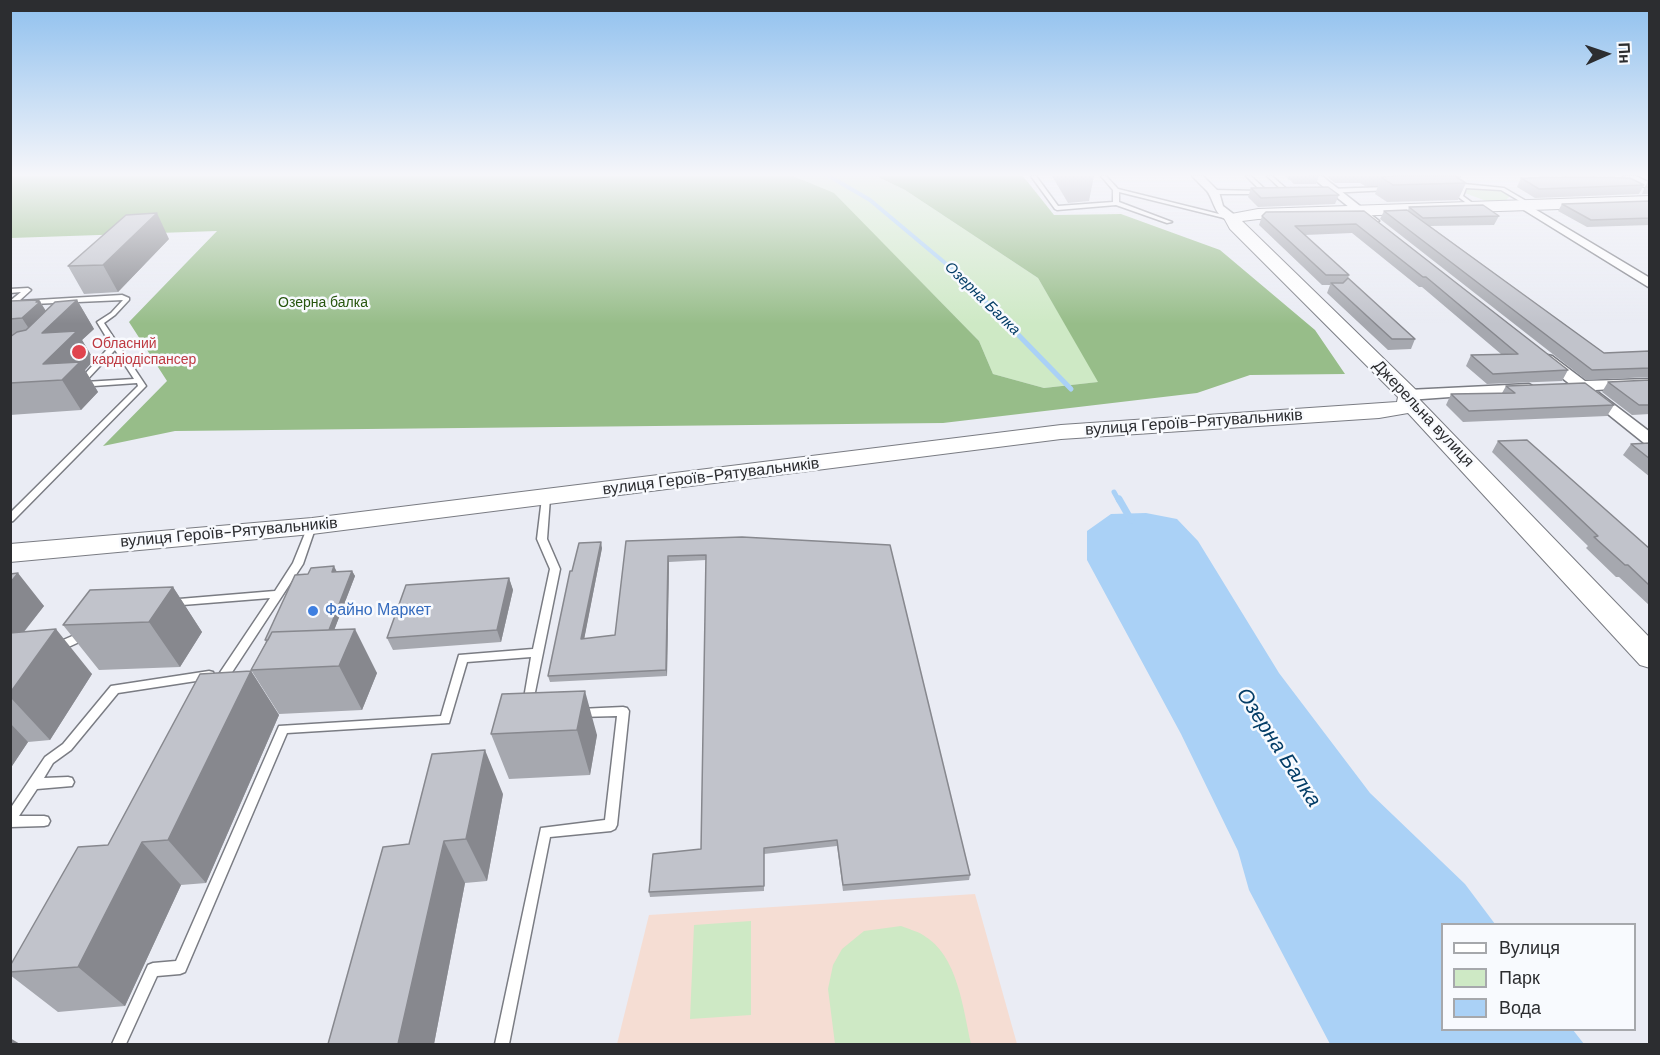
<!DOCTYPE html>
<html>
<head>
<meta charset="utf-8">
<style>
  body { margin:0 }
  #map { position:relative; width:1660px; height:1055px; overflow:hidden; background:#eaecf4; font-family:"DM Sans",sans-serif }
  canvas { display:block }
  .frame { position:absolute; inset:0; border:12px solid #2c2d30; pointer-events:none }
  .legend { position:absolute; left:1441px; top:923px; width:195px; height:108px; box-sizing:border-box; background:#f8fafe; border:2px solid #a6a8ac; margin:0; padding:8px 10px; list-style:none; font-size:18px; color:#2c2d30 }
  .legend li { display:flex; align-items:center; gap:12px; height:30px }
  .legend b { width:30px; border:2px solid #a6a8ac }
  .north { position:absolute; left:1576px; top:24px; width:60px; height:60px; -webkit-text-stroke:4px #f8fafe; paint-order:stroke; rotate:87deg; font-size:16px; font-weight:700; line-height:24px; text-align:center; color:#2c2d30 }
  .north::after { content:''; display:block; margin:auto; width:21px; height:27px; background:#2c2d30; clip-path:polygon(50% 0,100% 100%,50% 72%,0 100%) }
</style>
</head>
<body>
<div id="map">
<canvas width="1660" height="1055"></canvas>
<div class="frame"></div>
<ul class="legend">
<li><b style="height:8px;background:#fff"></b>Вулиця</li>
<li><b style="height:16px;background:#cee9c5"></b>Парк</li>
<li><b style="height:16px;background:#aad1f6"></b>Вода</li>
</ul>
<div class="north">Пн</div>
</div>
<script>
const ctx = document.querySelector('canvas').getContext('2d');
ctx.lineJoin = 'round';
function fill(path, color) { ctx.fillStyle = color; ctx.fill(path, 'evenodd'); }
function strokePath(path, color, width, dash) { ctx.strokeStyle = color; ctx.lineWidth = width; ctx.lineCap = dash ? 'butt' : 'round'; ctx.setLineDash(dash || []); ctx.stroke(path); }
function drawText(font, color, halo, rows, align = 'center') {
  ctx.font = font + ' "DM Sans",sans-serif'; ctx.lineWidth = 5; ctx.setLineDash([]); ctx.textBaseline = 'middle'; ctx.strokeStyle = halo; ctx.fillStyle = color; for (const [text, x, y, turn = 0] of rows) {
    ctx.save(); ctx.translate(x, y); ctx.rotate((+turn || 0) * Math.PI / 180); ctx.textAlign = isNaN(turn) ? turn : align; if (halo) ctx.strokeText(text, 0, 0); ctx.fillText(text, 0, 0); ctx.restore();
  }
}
fill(new Path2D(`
  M975 894 1017 1044H617L649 915Z`), '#f5ddd3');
fill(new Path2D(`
  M793 176H876L905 190 1038 278 1099 382 1044 388 993 374 979 341 834 194Z
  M1488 188 1503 192 1510 196 1505 201H1486L1465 193 1466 189Z
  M751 921V1015L690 1019 694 925Z
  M901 926C908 929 917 931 923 935 958 955 963 1009 971 1044H835L828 989 833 965 842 949 864 931Z`), '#cee9c5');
fill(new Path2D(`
  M10 176H793L834 193 979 341 993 374 1044 388 1098 382 1038 278 905 190 876 176H1023L1054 215 1121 214 1220 250 1315 330 1345 374 1250 375 1197 393 943 423 175 431 103 446 167 381 129 322 217 231 11 238Z`), '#97bd89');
fill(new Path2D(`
  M1146 513 1177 519 1198 541 1279 673 1370 793 1465 884 1495 924H1442V1030H1573L1584 1044H1330L1249 890 1238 851 1181 734 1087 560V531L1111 514Z`), '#aad1f6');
strokePath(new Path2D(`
  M829 176 870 200 963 278 1001 317`), '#aad1f6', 4);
strokePath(new Path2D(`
  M1000 316 1071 389
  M1114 492 1119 501`), '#aad1f6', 5);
strokePath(new Path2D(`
  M1119 499 1131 520`), '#aad1f6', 7);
const lane = new Path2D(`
  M1031 176H1036L1058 206 1113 202V190L1101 176H1106L1118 189 1235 218 1232 220 1119 192V202L1172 222 1167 223 1116 205 1057 210 1055 209Z
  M1246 176H1251L1268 192V194H1214L1211 192 1214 190 1261 191Z
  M1267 176H1272L1289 191V193H1285Z
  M1464 184 1504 188 1533 205 1528 206 1501 190 1466 188 1463 196 1478 207 1473 208 1457 196 1461 186Z
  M1387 187 1389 188V190L1328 193 1325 191 1328 189Z
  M28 288 31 290 30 291 19 301 122 295 129 298V300L115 315 104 323 146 386 13 521 10 522V513L138 386 137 383 79 387 75 385 111 345 97 322 111 313 123 300 10 305V301L21 292 10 293V289ZM115 350 134 379 85 382Z
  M546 495 550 498 547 539 560 569 532 707 528 708 524 707 523 704 531 657 467 662 449 723 287 733 185 972 180 974 157 976 126 1044H112L148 965 153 963 176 961 279 726 441 716 459 655 533 649 550 569 537 539 542 498Z
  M312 523 316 526 303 564 223 686 219 687 215 686 214 683 215 680 270 598 170 606 167 604 165 602 167 600 275 591 293 563 308 526Z
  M86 630 90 631 91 634 90 637 62 650 58 651 54 650 53 647 54 644Z
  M209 671 213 672 214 675 213 678 209 679 118 693 71 750 53 763 44 778 68 777 72 778 74 782 72 786 37 789 19 816H44L48 817 50 821 48 825 44 826 10 827V809L45 757 63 744 111 686Z
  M623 707 627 708 629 711 617 825 615 829 611 831 550 837 509 1044H495L541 828 605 820 617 716 579 717 575 716 573 713 575 710 579 709Z`);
const street = new Path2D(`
  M1192 176H1203L1219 192 1223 206 1236 216V220C1215 223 1215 201 1207 191 1202 186 1197 181 1192 176Z
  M1310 176H1322L1379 221 1373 224 1369 223Z
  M1623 176H1636L1650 183V190Z
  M1523 202 1650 278V288L1519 207V203Z
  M1547 355 1552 356 1585 381 1650 379V387L1595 390 1650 432V445L1644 443 1578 390 1573 389 1571 385 1542 362 1540 359Z
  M1529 384 1536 388 1534 391 1408 400 1400 395 1408 390Z`);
const secondary = new Path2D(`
  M1650 196V206L1258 219 1242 221 1416 390 1420 400 1650 638V668L1640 665 1408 413 1379 418 1061 439 312 534 10 562V544L312 518 1061 425 1397 402 1398 397 1230 229 1224 218 1226 215 1258 209Z`);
strokePath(lane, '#7a7c83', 3);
strokePath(street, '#7a7c83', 3);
strokePath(secondary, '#7a7c83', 2);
fill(lane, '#fff');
fill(street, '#fff');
fill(secondary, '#fff');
fill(new Path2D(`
  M1052 176H1094L1089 201 1068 203Z
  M1285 176H1319L1316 184H1294Z
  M1326 176H1461L1460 179 1466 183 1458 200 1387 202 1375 194 1378 186H1365L1360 183H1335Z
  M1521 178 1644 185 1639 194 1535 198 1517 187Z
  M1648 182 1650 183V194H1642L1644 189Z
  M1251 188 1339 195 1335 204 1258 207 1248 197Z
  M1650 201V225L1587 227 1558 211 1562 204Z
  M1409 207 1499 216 1494 225 1430 226 1604 353 1650 351V377L1586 380 1380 219 1384 211 1408 210Z
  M1364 211 1568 370 1562 381 1487 384 1466 366 1471 355 1501 354 1422 287H1419L1352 233 1305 235 1349 275 1348 278 1415 339 1411 349 1388 350 1327 293 1330 285H1322L1259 225 1262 216Z
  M169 239 118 292 84 294 68 266Z
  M39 300 46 311 77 300 94 329 82 340 94 360 85 370 98 392 81 410 10 415V301Z
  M1650 380V414L1632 415 1602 392 1608 382Z
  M1506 386 1614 405 1607 416 1463 422 1446 405 1451 394 1502 393Z
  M1498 441 1650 549V606L1619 577H1616L1586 548 1588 546 1492 452Z
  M1650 443V477L1623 455 1631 444Z
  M742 537 970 875 969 880 843 891 837 846 764 854V891L650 897 649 892 701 849 706 560 669 562 667 676 550 682 548 676 572 571 602 548 584 639 615 635 626 541Z
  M352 571 355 576 334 630 377 673 362 710 279 714 251 670 266 642 265 640 337 572Z
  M10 574 44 606 24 632 92 674 50 740 28 742 10 769Z
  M509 578 513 590 501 642 393 650 387 638Z
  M173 587 202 632 180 667 99 670 63 625Z
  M251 671 279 715 206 883 181 885 125 1006 58 1012 10 975V966L108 845Z
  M502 694 597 735 590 775 509 779 491 734Z
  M503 794 487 881 465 883 434 1044H328L409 844Z`), '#a6a8af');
fill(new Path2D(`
  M157 213 169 239 118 292 103 265Z
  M39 300 53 323 77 300 94 329 82 340 94 360 85 370 98 392 81 410 62 380 43 364 41 347 22 318Z
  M601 542 602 548 583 645 581 639Z
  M668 556 669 562 667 676 666 670Z
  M334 566 337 572H332Z
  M352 571 355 576 330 641 327 635Z
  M18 573 44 606 10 649V583Z
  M509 578 513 590 501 642 497 630Z
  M173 587 202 632 180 667 149 622Z
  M56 629 92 674 50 740 10 697V693Z
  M355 629 377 673 362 710 339 666Z
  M251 671 279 715 206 883 168 840Z
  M585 691 597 735 590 775 577 730Z
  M10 723 28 742 10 769Z
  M485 750 503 794 487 881 466 839Z
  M444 841 465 883 434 1044H398Z
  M142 842 181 885 125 1006 78 967Z
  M10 1038 20 1044H10Z`), '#87888e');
const building = new Path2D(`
  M1396 176H1455L1466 183 1393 185 1381 177Z
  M1581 177 1630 178 1644 185 1539 189 1521 178Z
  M1648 182 1650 183V187H1646Z
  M1328 187 1339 195 1261 198 1251 188Z
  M1650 201V218L1591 220 1562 204Z
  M1483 205 1499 216 1423 218 1409 207Z
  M1407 210 1604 353 1650 351V368L1592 370 1384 211Z
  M1364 211 1568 370 1493 374 1471 355 1518 354 1426 277H1423L1356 224 1295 226 1349 275H1326L1262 216 1266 212Z
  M157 213 103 265 68 266 126 215Z
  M1348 278 1415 339H1392L1331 283H1343Z
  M39 300 36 302H40L22 318 10 319V301Z
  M77 300 42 333 77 331 43 364 80 362 62 380 10 383V337L17 332 26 330 55 302Z
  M1650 380V405H1639L1608 382Z
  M1585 383 1614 405 1469 411 1451 394 1515 393 1506 386Z
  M1527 440 1650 549V586L1628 565H1625L1594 537 1598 536 1498 441Z
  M1650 443V459L1631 444Z
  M742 537 890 545 970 875 843 885 837 840 764 848V886L649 892 653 854 701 849 706 555 668 556 666 670 548 676 570 571H572L579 543 601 542 581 639 615 635 626 541Z
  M334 566 332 572 352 571 329 630 272 632 268 640H265L295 575 308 574 311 568Z
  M18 573 10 583V574Z
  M509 578 497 630 387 638 406 585Z
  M173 587 149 622 63 625 90 590Z
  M56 629 10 693V633Z
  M355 629 339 666 251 670 272 632Z
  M251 671 168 840 142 842 78 967 10 972V966L78 847 108 845 200 674Z
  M585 691 577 730 491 734 502 694Z
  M485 750 466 839 444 841 398 1044H328L383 847 409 844 432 754Z`);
fill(building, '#c1c3cb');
strokePath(building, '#87888e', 1.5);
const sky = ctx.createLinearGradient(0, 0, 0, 324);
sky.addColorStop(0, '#8fc0ee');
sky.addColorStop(0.54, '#f6f6fa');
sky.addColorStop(1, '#f6f6fa00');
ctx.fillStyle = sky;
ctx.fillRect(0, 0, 1660, 324);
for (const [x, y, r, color] of [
  [79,352,8,"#e0444e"],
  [313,611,6,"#3f7fe0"]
]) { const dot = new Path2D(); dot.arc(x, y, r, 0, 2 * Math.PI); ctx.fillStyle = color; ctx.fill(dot); strokePath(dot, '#f8fafe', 2); }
drawText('14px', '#26550d', '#f8fafe', [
  ["Озерна балка",323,303]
]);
drawText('14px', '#be3a42', '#f8fafe', [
  ["Обласний",92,344],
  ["кардіодіспансер",92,360]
], 'left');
drawText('italic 15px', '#043d67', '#f8fafe', [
  ["Озерна Балка",982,299,44]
]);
drawText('16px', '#2c2d30', '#f8fafe', [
  ["Джерельна вулиця",1423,414,47],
  ["вулиця Героїв-Рятувальників",1194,423,-4],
  ["вулиця Героїв-Рятувальників",711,477,-7],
  ["вулиця Героїв-Рятувальників",229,533,-5]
]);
drawText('16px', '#366cbe', '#f8fafe', [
  ["Файно Маркет",325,611]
], 'left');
drawText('italic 21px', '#043d67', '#f8fafe', [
  ["Озерна Балка",1278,748,57]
]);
</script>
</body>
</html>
